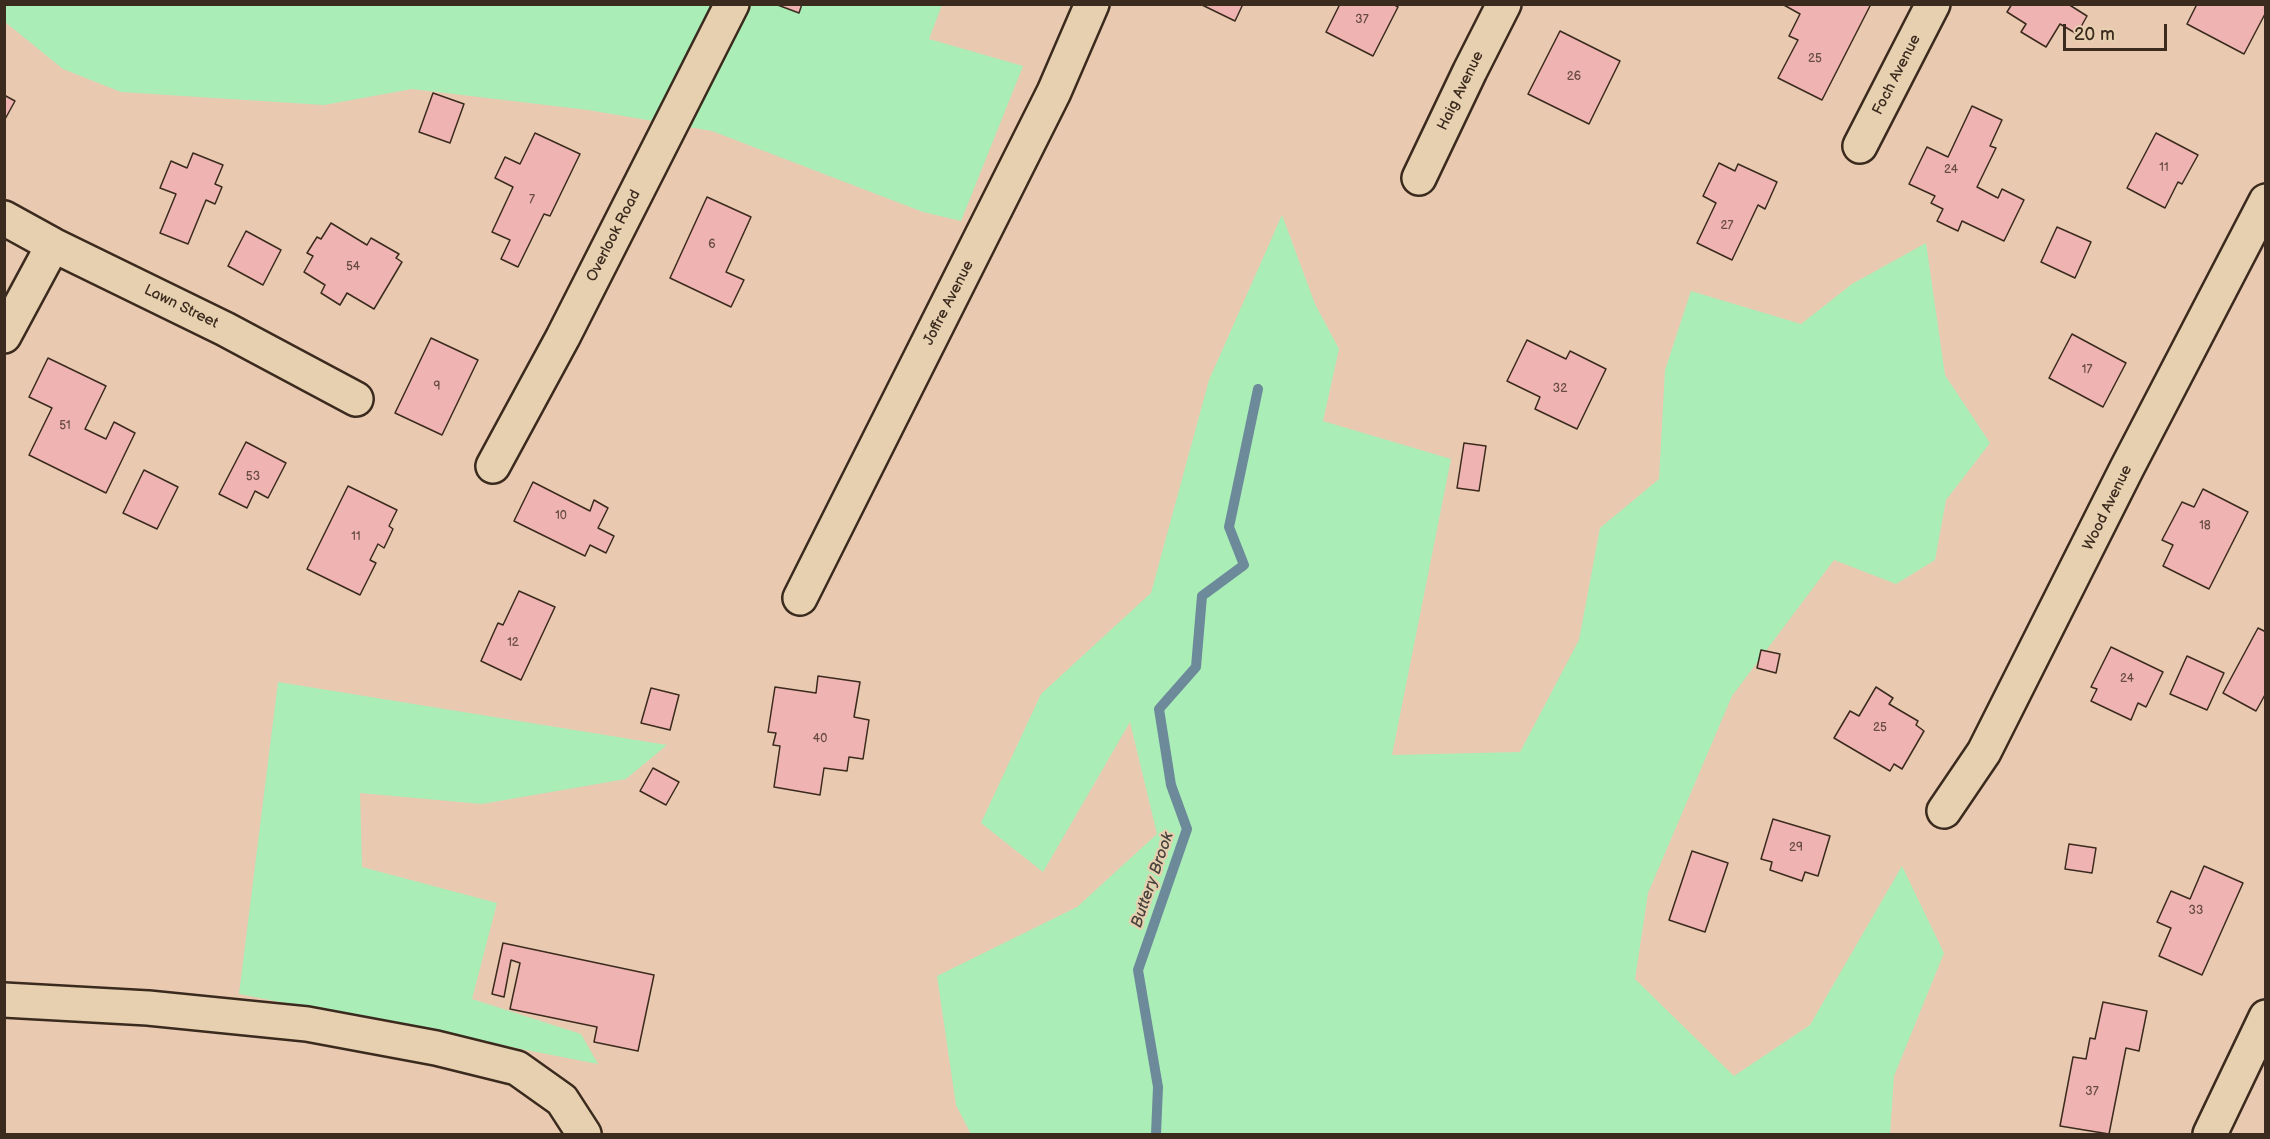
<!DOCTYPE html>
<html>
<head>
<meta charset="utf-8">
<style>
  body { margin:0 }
  #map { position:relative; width:2270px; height:1139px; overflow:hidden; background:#e9cab0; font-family:"Balsamiq Sans",sans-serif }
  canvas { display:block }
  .frame { position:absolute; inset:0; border:6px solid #3b2a1e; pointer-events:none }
  .scale { position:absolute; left:2063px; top:24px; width:104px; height:27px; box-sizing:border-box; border:3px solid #3b2a1e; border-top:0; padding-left:8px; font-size:18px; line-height:21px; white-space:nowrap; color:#3b2a1e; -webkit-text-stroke:4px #e7d0b0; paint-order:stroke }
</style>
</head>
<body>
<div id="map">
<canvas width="2270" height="1139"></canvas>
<div class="frame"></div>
<div class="scale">20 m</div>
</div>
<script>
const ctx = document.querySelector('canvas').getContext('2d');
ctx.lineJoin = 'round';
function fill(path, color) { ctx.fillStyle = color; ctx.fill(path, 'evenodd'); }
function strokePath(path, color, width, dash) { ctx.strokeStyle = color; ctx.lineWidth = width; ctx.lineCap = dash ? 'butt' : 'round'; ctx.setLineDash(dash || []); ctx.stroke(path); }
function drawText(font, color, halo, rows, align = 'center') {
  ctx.font = font + ' "Balsamiq Sans",sans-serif'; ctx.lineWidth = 4.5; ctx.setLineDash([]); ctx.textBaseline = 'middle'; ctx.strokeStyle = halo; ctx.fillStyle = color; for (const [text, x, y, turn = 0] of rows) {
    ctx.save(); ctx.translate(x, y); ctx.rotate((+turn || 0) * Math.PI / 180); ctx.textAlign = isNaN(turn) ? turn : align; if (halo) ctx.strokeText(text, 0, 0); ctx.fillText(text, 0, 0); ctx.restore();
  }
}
fill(new Path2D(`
  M4 5H942L929 39 1023 66 961 221 923 212 712 131 588 110 412 89 324 105 121 92 63 69 5 22Z
  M1282 215 1315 304 1339 349 1323 421 1451 459 1392 755 1520 752 1579 640 1600 528 1659 479 1665 370 1691 291 1801 324 1852 284 1926 243 1945 375 1990 443 1946 500 1935 560 1896 584 1834 560 1732 696 1648 893 1635 979 1734 1076 1810 1025 1902 866 1944 953 1894 1076 1890 1134H971L956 1105 937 976 1077 907 1157 834 1130 722 1043 872 981 823 1041 694 1151 593 1209 380Z
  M278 682 667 745 626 779 482 804 360 793 362 867 497 903 472 999 581 1034 598 1064 239 994Z`), '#aaedb7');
strokePath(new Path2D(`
  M1156 1134 1158 1087 1138 970 1187 829 1171 785 1159 709 1196 667 1202 596 1244 565 1229 527 1258 389`), '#6c8a9a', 10);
const building = new Path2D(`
  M775 4H802L799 13Z
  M1200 4H1243L1235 21Z
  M1340 4H1393L1398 7 1373 56 1326 32Z
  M1782 4H1871L1822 100 1778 78 1798 40 1789 36 1800 14Z
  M2012 4H2068L2087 16 2077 34 2060 24 2046 47 2021 32 2026 24 2007 12Z
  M2197 4H2266V12L2244 54 2187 24Z
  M1560 31 1620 61 1589 124 1528 94Z
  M433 93 464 104 450 143 419 132Z
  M4 95 15 101 4 121Z
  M1972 106 2002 120 1990 146 1996 148 1977 187 1998 198 2002 189 2024 200 2004 241 1962 221 1958 231 1937 221 1943 209 1931 203 1935 196 1909 184 1927 147 1948 157Z
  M535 133 580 154 550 216 544 214 518 267 501 259 510 240 492 232 513 187 495 178 505 157 520 164Z
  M2156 133 2198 155 2182 184 2178 182 2165 208 2127 188Z
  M193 153 223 165 215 184 222 187 215 204 206 200 188 244 160 233 176 194 160 188 171 161 187 168Z
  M1719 163 1735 171 1738 164 1777 182 1765 209 1758 205 1732 260 1697 243 1716 203 1703 196Z
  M707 197 751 217 726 272 744 280 731 307 670 278Z
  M331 223 367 245 371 238 399 254 396 258 402 262 374 309 347 293 340 305 321 293 325 285 304 272 313 256 307 253 317 237 321 239Z
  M2057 227 2091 242 2075 278 2041 262Z
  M246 231 281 250 263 285 228 266Z
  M2072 334 2126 363 2103 407 2049 378Z
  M431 338 478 360 442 435 395 413Z
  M1527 340 1566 359 1570 351 1606 369 1577 429 1535 409 1540 397 1507 381Z
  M48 358 106 386 85 429 106 439 114 422 135 433 106 493 29 455 52 408 29 397Z
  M246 442 286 463 268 498 255 491 247 508 219 494Z
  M1464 443 1486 446 1479 491 1457 488Z
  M144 470 178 487 157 529 123 513Z
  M533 482 590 511 594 500 608 508 598 528 614 536 606 553 590 545 585 556 514 521Z
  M348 486 397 510 389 526 393 529 384 548 378 544 370 560 376 563 360 595 307 569Z
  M2203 489 2248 512 2209 589 2163 566 2173 545 2162 540 2182 502 2194 507Z
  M519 591 555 607 521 680 481 661 498 623 503 625Z
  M2258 628 2266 632V693L2256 711 2223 693Z
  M2111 647 2163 672 2146 707 2138 703 2131 720 2091 701 2097 689 2091 687Z
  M1761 650 1780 654 1776 673 1757 668Z
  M2187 656 2224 673 2207 710 2170 694Z
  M818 676 860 682 854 717 869 720 863 759 849 757 847 771 824 768 820 795 774 787 780 746 773 745 776 733 768 732 775 687 816 693Z
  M1876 687 1893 698 1889 704 1918 721 1916 725 1924 731 1902 769 1894 764 1890 771 1834 738 1850 711 1859 716Z
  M651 688 679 695 670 730 641 723Z
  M653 768 679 782 666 805 640 791Z
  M1773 819 1830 836 1818 876 1805 872 1802 881 1770 870 1772 862 1761 859Z
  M2069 844 2096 848 2092 873 2065 869Z
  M1692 851 1728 863 1705 932 1669 920Z
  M2204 866 2243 883 2202 975 2159 956 2171 928 2157 922 2171 891 2190 899Z
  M503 943 654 975 638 1051 594 1042 597 1027 510 1009 520 963 511 960 504 997 492 994Z
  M2103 1002 2147 1011 2139 1051 2126 1048 2109 1134 2060 1126 2073 1057 2086 1059 2090 1038 2095 1039Z`);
fill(building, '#efb4b1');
strokePath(building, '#3b2a1e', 1.5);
const minor = new Path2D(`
  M1860 146 1933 4
  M1419 178 1470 71 1504 4
  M4 218 53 245 225 329 356 399
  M4 336 53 245
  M493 466 563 337 732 4
  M800 598 1054 92 1092 4
  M1944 811 1984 752 2127 468 2266 201
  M4 1000 148 1008 307 1024 436 1048 517 1068 562 1100 584 1134
  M2210 1134 2266 1017`);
strokePath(minor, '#3b2a1e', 38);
strokePath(minor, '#e7d0b0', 33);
drawText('12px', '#684c43', null, [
  ["37",1362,20],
  ["25",1815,59],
  ["26",1574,77],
  ["11",2164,168],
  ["24",1951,170],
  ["7",532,200],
  ["27",1727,226],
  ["6",712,245],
  ["54",353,267],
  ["17",2087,370],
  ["9",437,387],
  ["32",1560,389],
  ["51",65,426],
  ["53",253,477],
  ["10",561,516],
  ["18",2205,526],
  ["11",356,537],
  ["12",513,643],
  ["24",2127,679],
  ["25",1880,728],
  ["40",820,739],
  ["29",1796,848],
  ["33",2196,911],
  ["37",2092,1092]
]);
drawText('15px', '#3b2a1e', '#e7d0b0', [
  ["Foch Avenue",1897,75,-63],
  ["Haig Avenue",1461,91,-64],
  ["Overlook Road",614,236,-63],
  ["Joffre Avenue",949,303,-63],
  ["Lawn Street",181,307,26],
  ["Wood Avenue",2108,508,-64]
]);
drawText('italic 16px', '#47423d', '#e7d0b0', [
  ["Buttery Brook",1153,880,-71]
]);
</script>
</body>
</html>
